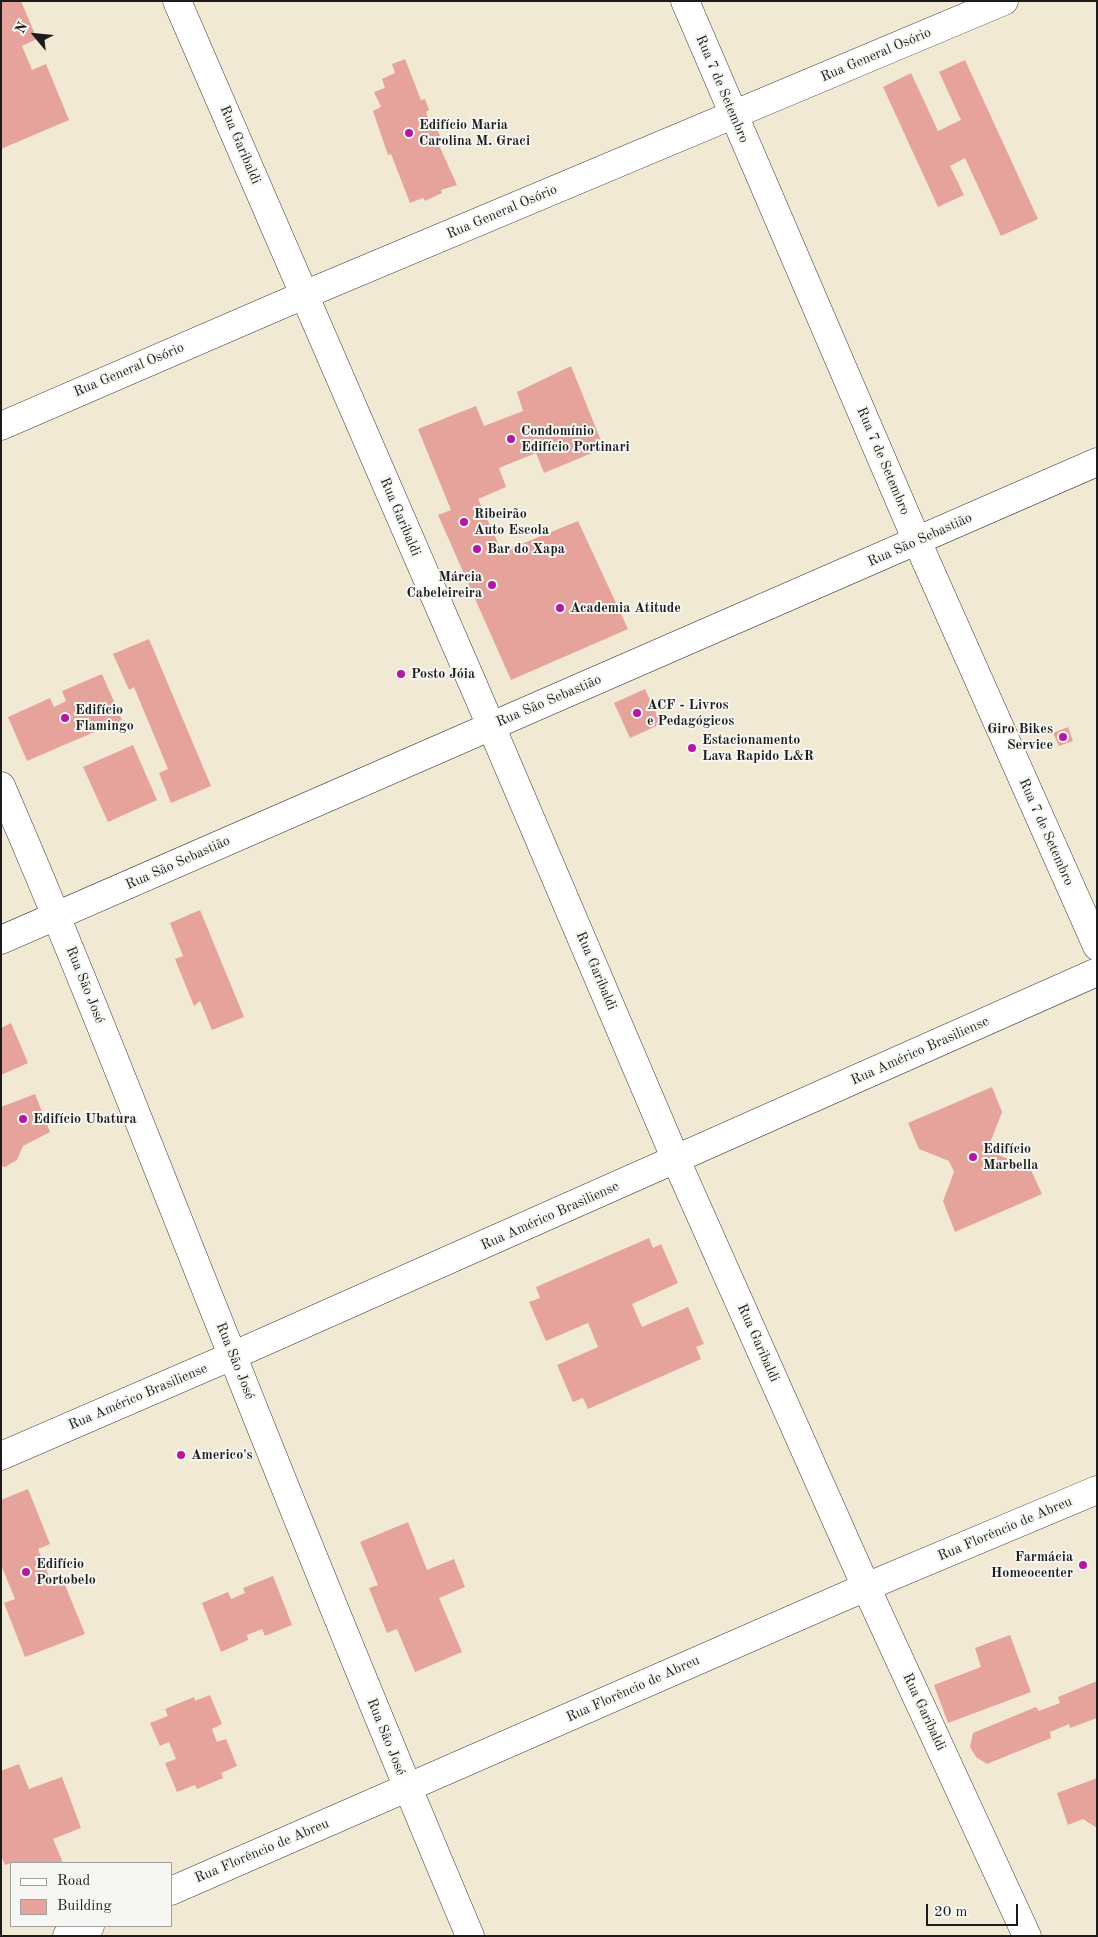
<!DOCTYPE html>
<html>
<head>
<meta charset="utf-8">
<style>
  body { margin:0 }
  #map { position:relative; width:1098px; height:1937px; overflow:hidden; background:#f2e9d5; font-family:"Old Standard TT",serif }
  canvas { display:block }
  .frame { position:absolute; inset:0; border:2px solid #1c1c1c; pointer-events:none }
  .legend { position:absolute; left:10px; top:1862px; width:162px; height:65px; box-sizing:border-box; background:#f6f6f2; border:1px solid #9f9f9c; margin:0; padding:6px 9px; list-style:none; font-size:15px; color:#1c1c1c }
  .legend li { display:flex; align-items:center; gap:10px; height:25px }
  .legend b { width:25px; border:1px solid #9f9f9c }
  .north { position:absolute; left:10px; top:10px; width:50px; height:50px; -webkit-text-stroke:4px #f6f6f2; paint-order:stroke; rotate:298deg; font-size:14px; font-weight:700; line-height:20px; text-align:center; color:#1c1c1c }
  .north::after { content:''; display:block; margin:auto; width:18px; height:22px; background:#1c1c1c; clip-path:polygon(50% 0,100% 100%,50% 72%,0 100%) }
  .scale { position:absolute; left:926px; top:1904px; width:92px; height:22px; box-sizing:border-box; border:2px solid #1c1c1c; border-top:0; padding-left:6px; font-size:15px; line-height:18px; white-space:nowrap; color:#1c1c1c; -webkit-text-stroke:4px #f6f6f2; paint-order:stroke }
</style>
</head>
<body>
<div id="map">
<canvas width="1098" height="1937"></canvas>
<div class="frame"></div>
<ul class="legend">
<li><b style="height:6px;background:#fff"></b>Road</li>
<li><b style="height:14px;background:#e6a39b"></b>Building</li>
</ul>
<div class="north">N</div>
<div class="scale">20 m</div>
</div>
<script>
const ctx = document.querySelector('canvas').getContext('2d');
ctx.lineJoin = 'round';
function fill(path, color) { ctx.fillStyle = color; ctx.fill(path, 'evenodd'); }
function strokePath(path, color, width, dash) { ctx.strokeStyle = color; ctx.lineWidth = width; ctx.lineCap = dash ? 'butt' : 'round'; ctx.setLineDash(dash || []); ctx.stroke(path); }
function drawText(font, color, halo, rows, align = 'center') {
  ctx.font = font + ' "Old Standard TT",serif'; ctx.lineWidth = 4; ctx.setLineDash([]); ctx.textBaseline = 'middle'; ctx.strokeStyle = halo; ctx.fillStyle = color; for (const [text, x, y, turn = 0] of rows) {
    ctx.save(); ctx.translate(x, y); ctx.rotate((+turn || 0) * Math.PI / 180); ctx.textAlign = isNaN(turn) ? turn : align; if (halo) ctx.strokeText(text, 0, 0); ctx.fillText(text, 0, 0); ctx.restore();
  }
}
fill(new Path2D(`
  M1 1H21L37 39 22 46 32 70 46 64 69 120 1 149Z
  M405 59 421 100 425 99 429 110 426 112 431 127 435 125 441 138 437 141 457 185 441 190 442 193 425 201 423 198 410 203 391 154 388 155 373 111 381 107 374 92 385 88 382 79 395 73 392 64Z
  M965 60 1038 219 1001 236 965 158 950 166 964 195 938 207 883 87 911 73 938 131 961 120 939 72Z
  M571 366 604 448 544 473 536 453 499 468 506 487 478 499 502 552 578 521 628 629 511 680 438 515 451 510 418 429 476 406 484 426 523 411 517 392Z
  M149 639 211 786 171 803 159 773 168 769 134 687 129 690 113 654Z
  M102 674 122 720 27 761 8 717 50 698 54 707 66 701 62 691Z
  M645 689 661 724 630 738 614 703Z
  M1068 727 1073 741 1059 746 1053 733Z
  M133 745 157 800 108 822 83 767Z
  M200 910 244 1017 212 1030 200 1001 194 1006 175 959 183 956 170 923Z
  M11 1023 28 1063 1 1075V1028Z
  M992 1087 1002 1112 990 1143 996 1154 1030 1168 1042 1194 955 1232 943 1201 954 1172 949 1161 919 1149 908 1123Z
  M35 1094 50 1132 23 1146 17 1160 5 1167 1 1166V1107Z
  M649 1238 653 1248 661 1244 678 1283 632 1304 642 1327 688 1307 704 1344 696 1347 701 1359 588 1409 583 1398 573 1402 557 1365 598 1347 588 1323 546 1341 529 1302 540 1298 536 1287Z
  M28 1489 50 1544 38 1549 52 1584 63 1580 85 1634 25 1657 4 1603 15 1599 1 1565V1500Z
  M408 1522 427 1570 454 1559 465 1587 439 1598 462 1652 415 1672 397 1629 387 1633 369 1588 378 1585 360 1542Z
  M273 1576 292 1625 265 1636 262 1629 247 1635 248 1640 221 1652 202 1603 228 1592 231 1599 245 1593 243 1588Z
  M1010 1635 1031 1692 948 1723 934 1685 981 1667 975 1648Z
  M1097 1681V1718L1070 1728 1069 1724 1050 1732 1051 1738 987 1764 976 1757 970 1747 973 1733 1036 1707 1039 1711 1060 1703 1058 1697Z
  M210 1695 222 1724 212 1729 217 1742 226 1739 237 1766 221 1773 223 1778 197 1789 195 1785 177 1792 165 1763 176 1759 169 1742 160 1746 150 1723 168 1716 165 1709 194 1697 195 1701Z
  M19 1764 29 1789 62 1777 81 1828 53 1839 63 1863H11L5 1865 1 1855V1771Z
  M1097 1778V1828L1083 1819 1068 1825 1057 1793Z`), '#e6a39b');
const street = new Path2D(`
  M177 1 491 726 676 1160 866 1587 1027 1936
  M685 1 917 541 1097 946
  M1 426 304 295 1004 1
  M1 786C82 973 155 1163 231 1352 309 1548 388 1742 470 1936
  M1 940 1097 462
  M1 1456 232 1356 1097 972
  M171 1891 866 1587 1097 1490
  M67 1936 90 1926`);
strokePath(street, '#3c3b38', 29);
strokePath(street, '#fff', 28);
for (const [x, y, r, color] of [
  [409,133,5,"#b5179e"],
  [511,439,5,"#b5179e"],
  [464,522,5,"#b5179e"],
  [477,549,5,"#b5179e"],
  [492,585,5,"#b5179e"],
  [560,608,5,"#b5179e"],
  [401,674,5,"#b5179e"],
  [637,713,5,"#b5179e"],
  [65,718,5,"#b5179e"],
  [1063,737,5,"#b5179e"],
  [692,748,5,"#b5179e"],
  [23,1119,5,"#b5179e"],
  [973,1157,5,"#b5179e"],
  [181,1455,5,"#b5179e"],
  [1083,1565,5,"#b5179e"],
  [26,1572,5,"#b5179e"]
]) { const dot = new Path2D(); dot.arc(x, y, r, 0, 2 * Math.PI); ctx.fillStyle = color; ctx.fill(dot); strokePath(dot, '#f6f6f2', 2); }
drawText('14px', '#1c1c1c', '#f6f6f2', [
  ["Rua General Osório",876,55,-23],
  ["Rua 7 de Setembro",722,89,67],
  ["Rua Garibaldi",240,145,67],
  ["Rua General Osório",502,212,-23],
  ["Rua General Osório",129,370,-23],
  ["Rua 7 de Setembro",883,461,67],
  ["Rua Garibaldi",400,517,67],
  ["Rua São Sebastião",920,540,-24],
  ["Rua São Sebastião",549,701,-23],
  ["Rua 7 de Setembro",1046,832,66],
  ["Rua São Sebastião",178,863,-24],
  ["Rua Garibaldi",596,971,67],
  ["Rua São José",85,985,68],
  ["Rua Américo Brasiliense",920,1051,-24],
  ["Rua Américo Brasiliense",550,1216,-24],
  ["Rua Garibaldi",758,1343,66],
  ["Rua São José",235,1361,68],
  ["Rua Américo Brasiliense",138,1397,-23],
  ["Rua Florêncio de Abreu",1005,1529,-23],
  ["Rua Florêncio de Abreu",633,1689,-24],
  ["Rua Garibaldi",924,1712,65],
  ["Rua São José",386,1737,68],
  ["Rua Florêncio de Abreu",262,1851,-23]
]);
drawText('bold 14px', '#1c1c1c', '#f6f6f2', [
  ["Edifício Maria",419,125],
  ["Carolina M. Graci",419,141],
  ["Condomínio",521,431],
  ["Edifício Portinari",521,447],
  ["Ribeirão",474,514],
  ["Auto Escola",474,530],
  ["Bar do Xapa",487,549],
  ["Márcia",482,577,"right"],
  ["Cabeleireira",482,593,"right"],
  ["Academia Atitude",570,608],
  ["Posto Jóia",411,674],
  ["ACF - Livros",647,705],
  ["e Pedagógicos",647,721],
  ["Edifício",75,710],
  ["Flamingo",75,726],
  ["Giro Bikes",1053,729,"right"],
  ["Service",1053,745,"right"],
  ["Estacionamento",702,740],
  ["Lava Rapido L&R",702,756],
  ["Edifício Ubatura",33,1119],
  ["Edifício",983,1149],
  ["Marbella",983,1165],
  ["Americo's",191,1455],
  ["Farmácia",1073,1557,"right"],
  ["Homeocenter",1073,1573,"right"],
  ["Edifício",36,1564],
  ["Portobelo",36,1580]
], 'left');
</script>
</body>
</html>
